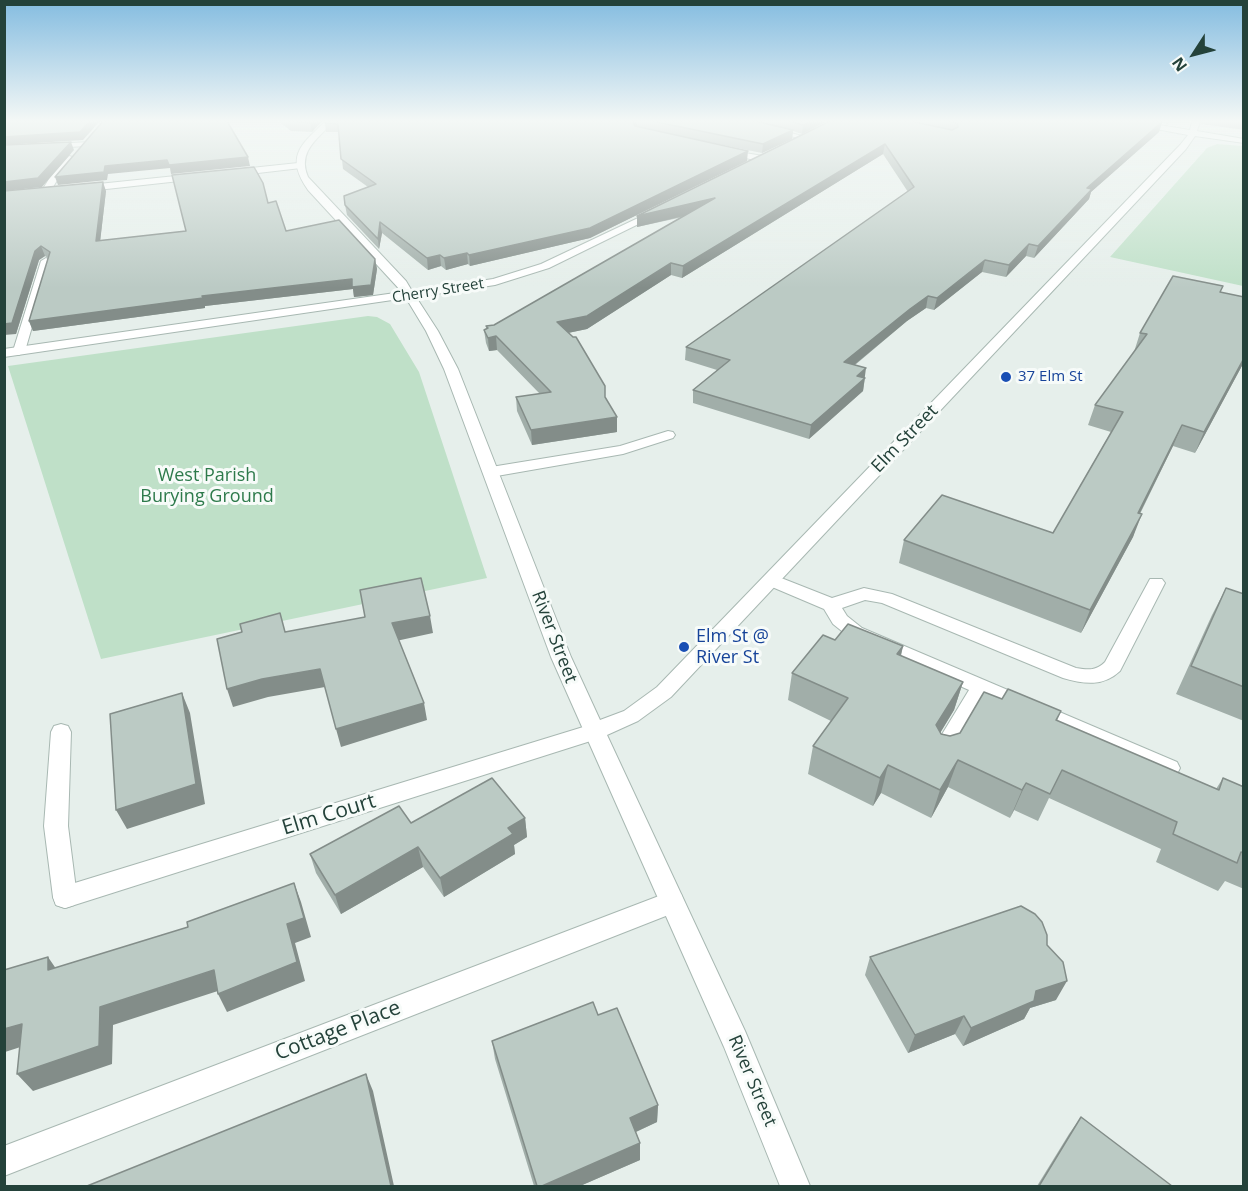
<!DOCTYPE html>
<html>
<head>
<meta charset="utf-8">
<style>
  body { margin:0 }
  #map { position:relative; width:1248px; height:1191px; overflow:hidden; background:#e6efeb; font-family:"Open Sans",sans-serif }
  canvas { display:block }
  .frame { position:absolute; inset:0; border:6px solid #24423a; pointer-events:none }
  .north { position:absolute; left:1164px; top:24px; width:60px; height:60px; -webkit-text-stroke:4px #f7fbf9; paint-order:stroke; rotate:234deg; font-size:16px; font-weight:700; line-height:24px; text-align:center; color:#24423a }
  .north::after { content:''; display:block; margin:auto; width:21px; height:27px; background:#24423a; clip-path:polygon(50% 0,100% 100%,50% 72%,0 100%) }
</style>
</head>
<body>
<div id="map">
<canvas width="1248" height="1191"></canvas>
<div class="frame"></div>
<div class="north">N</div>
</div>
<script>
const ctx = document.querySelector('canvas').getContext('2d');
ctx.lineJoin = 'round';
function fill(path, color) { ctx.fillStyle = color; ctx.fill(path, 'evenodd'); }
function strokePath(path, color, width, dash) { ctx.strokeStyle = color; ctx.lineWidth = width; ctx.lineCap = dash ? 'butt' : 'round'; ctx.setLineDash(dash || []); ctx.stroke(path); }
function drawText(font, color, halo, rows, align = 'center') {
  ctx.font = font + ' "Open Sans",sans-serif'; ctx.lineWidth = 6; ctx.setLineDash([]); ctx.textBaseline = 'middle'; ctx.strokeStyle = halo; ctx.fillStyle = color; for (const [text, x, y, turn = 0] of rows) {
    ctx.save(); ctx.translate(x, y); ctx.rotate((+turn || 0) * Math.PI / 180); ctx.textAlign = isNaN(turn) ? turn : align; if (halo) ctx.strokeText(text, 0, 0); ctx.fillText(text, 0, 0); ctx.restore();
  }
}
fill(new Path2D(`
  M1217 144 1243 146V286L1110 257 1207 148Z
  M368 316 377 317 390 324 419 372 487 578 101 659 8 366Z`), '#bfe0c8');
const service = new Path2D(`
  M725 121H741L811 138 807 140Z
  M721 149 763 156 767 159 763 162 724 153H721Z
  M668 431 673 432 675 435 673 438 623 454 491 477 483 472 491 467 620 446Z
  M771 574 832 598 864 588 892 594 1076 668C1088 670 1096 671 1105 662L1150 579H1162L1165 583 1120 671C1103 687 1084 684 1063 678L882 603 865 600 842 608 847 616 862 628 1177 762 1180 768 1177 774 1169 776 1161 774 985 697 949 760 941 762 933 760 930 754 969 690 848 636 833 624 824 609 765 584 762 580 765 576Z
  M61 724 68 726 71 732 68 826 77 897 74 905 65 908 56 905 53 897 44 826 51 732 54 726Z`);
const minor = new Path2D(`
  M89 142V146H86L4 151V147Z
  M69 156 76 158 56 182 49 194H43L41 192 49 179Z
  M298 163 301 164V168L232 176 228 173 232 170Z
  M195 174 198 175V179L79 192 74 189 79 186Z
  M46 258 51 261 25 351 19 355 15 354 13 351 41 261Z
  M593 724 600 726 603 732 600 738 65 908 56 905 53 897 56 889 65 886Z
  M672 891 681 894 684 902 681 910 4 1176V1146Z`);
const tertiary = new Path2D(`
  M326 121H334C318 139 297 151 308 177L406 281 412 291 493 279 541 264 655 210 663 212 549 268 495 285 416 297 438 331 458 369 571 657 600 720 624 711 657 687 1180 145 1188 135 1113 121H1134L1190 130 1192 121H1200L1197 131 1244 139V143L1195 136 1186 149 671 697 638 721 607 735 745 1031 810 1186H780L724 1047 551 657 444 369 426 331 406 298 4 357V349L402 292 308 190C285 157 300 145 326 121Z`);
strokePath(service, '#a8b8b2', 2);
strokePath(minor, '#a8b8b2', 2);
strokePath(tertiary, '#a8b8b2', 2);
fill(service, '#fff');
fill(minor, '#fff');
fill(tertiary, '#fff');
fill(new Path2D(`
  M278 121H322L312 132 291 131Z
  M327 121H825V122L802 134 793 131 792 139 762 153 644 129 747 161 590 238 470 266 468 264 446 270 441 266 428 270 382 233 379 249 347 215 345 205 368 187 343 169 339 132H326L325 123Z
  M830 121H1171L1168 124 1162 123 1159 132 1091 192 1089 199 1034 258 1026 256 1006 277 982 272 934 310 926 308 907 321 855 365 865 378 863 391 809 439 693 403V390L717 370 685 360 686 347 908 192 883 154 682 278 671 275 587 329 568 333 605 398 617 432 532 445 517 411 516 397 540 394 497 350 489 351 486 343 484 330 486 329V326L494 325 683 217 637 227V216Z
  M1201 121H1244V130L1201 124Z
  M4 191H106L100 241 186 231 268 203 286 231 375 259 377 269 373 295 354 297 353 289 205 306V308L33 331 29 321 48 258 45 256 39 260 16 334Z
  M1220 292 1244 297V362L1195 453 1173 446 1140 514 1133 537 1081 633 899 563 904 540 1053 533 1111 432 1088 425 1095 405 1134 352 1140 333Z
  M1226 588 1244 594V721L1176 694 1212 615Z
  M835 640 903 646 901 656 963 682 954 710 940 733 941 734 950 736 960 733 1002 699 1061 711 1057 721 1216 789 1223 778 1244 787V889L1225 881 1218 891 1156 862 1161 849 1049 798 1038 821 1014 810 1010 818 948 787 931 818 881 793 873 806 808 774 813 746 831 721 788 700 792 673Z
  M525 818 527 837 514 845 515 854 444 897 423 867 341 914 316 873 310 854 411 823Z
  M1047 945 1056 1000 1030 1008 1024 1019 963 1046 955 1034 908 1053 865 975 870 957Z
  M598 1015 658 1105 657 1122 636 1132 640 1143V1160L580 1186H534L495 1059 492 1041Z
  M1081 1117 1172 1186H1037L1069 1134Z`), '#a1aea9');
fill(new Path2D(`
  M90 121H100L83 140 4 145V137Z
  M311 121H322L312 132 310 123Z
  M637 121V127L632 130V122Z
  M810 121H825V122L802 134 803 125Z
  M1162 122 1159 132 1091 192 1089 199 1034 258 1038 246 1087 188Z
  M793 130 792 139 762 153 763 144Z
  M71 142 74 150 42 187 4 191V182Z
  M885 144 883 154 682 278 683 266Z
  M748 151 747 161 590 238 470 266 469 255Z
  M248 157 250 166 171 174 170 168 108 174 107 180 58 185 55 177 105 166 167 160Z
  M103 182 106 191 99 251 96 241Z
  M715 198 714 209 637 227V216Z
  M380 222 382 233 379 249 378 239Z
  M1029 244 1026 256 1006 277 1009 265Z
  M41 246 45 256 39 260 16 334 4 335V324L35 251Z
  M467 253 468 264 446 270 444 258Z
  M440 255 441 266 428 270 427 258Z
  M375 259 377 269 373 295 354 297 353 289 205 306V308L33 331 29 321 202 296 352 279Z
  M985 260 982 272 934 310 937 298Z
  M671 263V275L587 329 558 335 557 322Z
  M928 296 926 308 907 321 842 375 844 362 910 309Z
  M496 336 497 350 489 351 488 338Z
  M1244 358V362L1195 453 1204 432Z
  M866 368 863 391 809 439 811 425 857 376Z
  M617 417V432L532 445 531 430Z
  M1182 425 1173 446 1129 535 1138 513Z
  M1142 514 1133 537 1081 633 1090 610Z
  M430 616 433 633 396 641 392 623Z
  M903 646 896 674 897 654Z
  M320 669 325 687 268 697 233 707 227 689 262 679Z
  M963 682 954 710 928 753 936 725Z
  M182 693 190 713 205 804 127 829 116 810Z
  M424 703 427 720 341 747 336 729Z
  M958 760 948 787 931 818 940 790Z
  M888 765 881 793 873 806 880 778Z
  M1026 783 1014 810 1010 818 1022 790Z
  M525 818 527 837 514 845 515 854 444 897 440 878 508 828Z
  M418 847 423 867 341 914 335 895Z
  M294 883 301 902 311 937 295 943 305 981 227 1012 218 994 287 924Z
  M48 957 61 976 48 970Z
  M214 970 224 989 113 1025 112 1064 33 1091 17 1074 100 1007Z
  M1067 981 1056 1000 1030 1008 1024 1019 963 1046 971 1028 1036 991Z
  M964 1016 955 1034 908 1053 915 1035Z
  M22 1024 36 1042 5 1052 4 1029Z
  M366 1074 373 1091 394 1186H391Z
  M658 1105 657 1122 629 1135 630 1118Z
  M640 1143V1160L580 1186H542Z`), '#838d89');
const building = new Path2D(`
  M4 121H90L80 132 4 137Z
  M103 121H227L248 157 169 165 167 160 105 166 104 172 55 177Z
  M288 121H311L310 123Z
  M327 121H632L635 126 748 151 590 228 469 255 467 253 444 258 440 255 427 258 380 222 378 239 345 205 344 196 376 184 341 159 338 124 325 123Z
  M652 121H755L793 130 763 144Z
  M789 121H810L803 125Z
  M830 121H910L952 130 958 127 957 123 948 121H1157L1162 122 1087 188 1092 189 1038 246 1029 244 1009 265 985 260 937 298 928 296 910 309 844 362 866 368 857 376 865 378 811 425 693 390 730 360 686 347 914 187 885 144 683 266 671 263 587 316 557 322 573 337H576L605 386V397L617 417 531 430 516 397 551 392 496 336 488 338 484 330 488 328 486 326 494 325 715 198 637 216Z
  M71 142 38 178 4 182V145Z
  M254 167 263 183 268 203 276 201 286 231 339 220 375 259 371 285 352 287V279L202 296 203 298 29 321 50 252 41 246 35 251 12 323 4 324V191L103 182 96 241 186 231 172 175Z
  M1173 276 1223 286 1220 292 1244 297V358L1204 432 1182 425 1138 513 1142 514 1090 610 904 540 942 495 1053 533 1123 412 1095 405 1147 334 1140 333Z
  M421 578 430 616 392 623 424 703 336 729 320 669 262 679 227 689 217 639 242 632 240 624 280 613 285 632 365 617 360 590Z
  M1226 588 1244 594V687L1191 666Z
  M848 624 903 646 897 654 963 682 936 725 941 734 950 736 960 733 984 692 1002 699 1008 689 1061 711 1056 720 1219 790 1223 778 1244 787V853L1241 852 1237 863 1173 834 1177 822 1062 770 1050 794 1026 783 1022 790 958 760 940 790 888 765 880 778 813 746 848 698 792 673 823 635 835 640Z
  M182 693 196 784 116 810 110 714Z
  M492 778 525 818 508 828 513 834 440 878 418 847 335 895 310 854 399 806 411 823Z
  M294 883 304 918 287 924 297 962 218 994 214 970 100 1007 99 1046 17 1074 22 1024 4 1029V970L48 957V970L188 927 187 922Z
  M1021 906 1035 914 1042 922 1047 935V945L1063 962 1067 981 1036 991 1034 1001 971 1028 964 1016 915 1035 870 957Z
  M593 1002 598 1015 617 1008 658 1105 630 1118 640 1143 542 1186H537L492 1041Z
  M366 1074 391 1186H87Z
  M1081 1117 1172 1186H1039Z`);
fill(building, '#bbcac4');
strokePath(building, '#838d89', 1.5);
const sky = ctx.createLinearGradient(0, 0, 0, 288);
sky.addColorStop(0, '#84bce0');
sky.addColorStop(0.42, '#f4f8f6');
sky.addColorStop(1, '#f4f8f600');
ctx.fillStyle = sky;
ctx.fillRect(0, 0, 1248, 288);
for (const [x, y, r, color] of [
  [1006,377,6,"#1a4fb4"],
  [684,647,6,"#1a4fb4"]
]) { const dot = new Path2D(); dot.arc(x, y, r, 0, 2 * Math.PI); ctx.fillStyle = color; ctx.fill(dot); strokePath(dot, '#f7fbf9', 2); }
drawText('15px', '#24423a', '#f7fbf9', [
  ["Cherry Street",438,291,-9]
]);
drawText('15px', '#164399', '#f7fbf9', [
  ["37 Elm St",1018,377]
], 'left');
drawText('18px', '#24423a', '#f7fbf9', [
  ["Elm Street",905,439,-46],
  ["River Street",554,637,69],
  ["River Street",752,1081,67]
]);
drawText('18px', '#2d7a4b', '#f7fbf9', [
  ["West Parish",207,476],
  ["Burying Ground",207,497]
]);
drawText('18px', '#164399', '#f7fbf9', [
  ["Elm St @",696,637],
  ["River St",696,658]
], 'left');
drawText('21px', '#24423a', '#f7fbf9', [
  ["Elm Court",329,815,-17],
  ["Cottage Place",338,1031,-21]
]);
</script>
</body>
</html>
